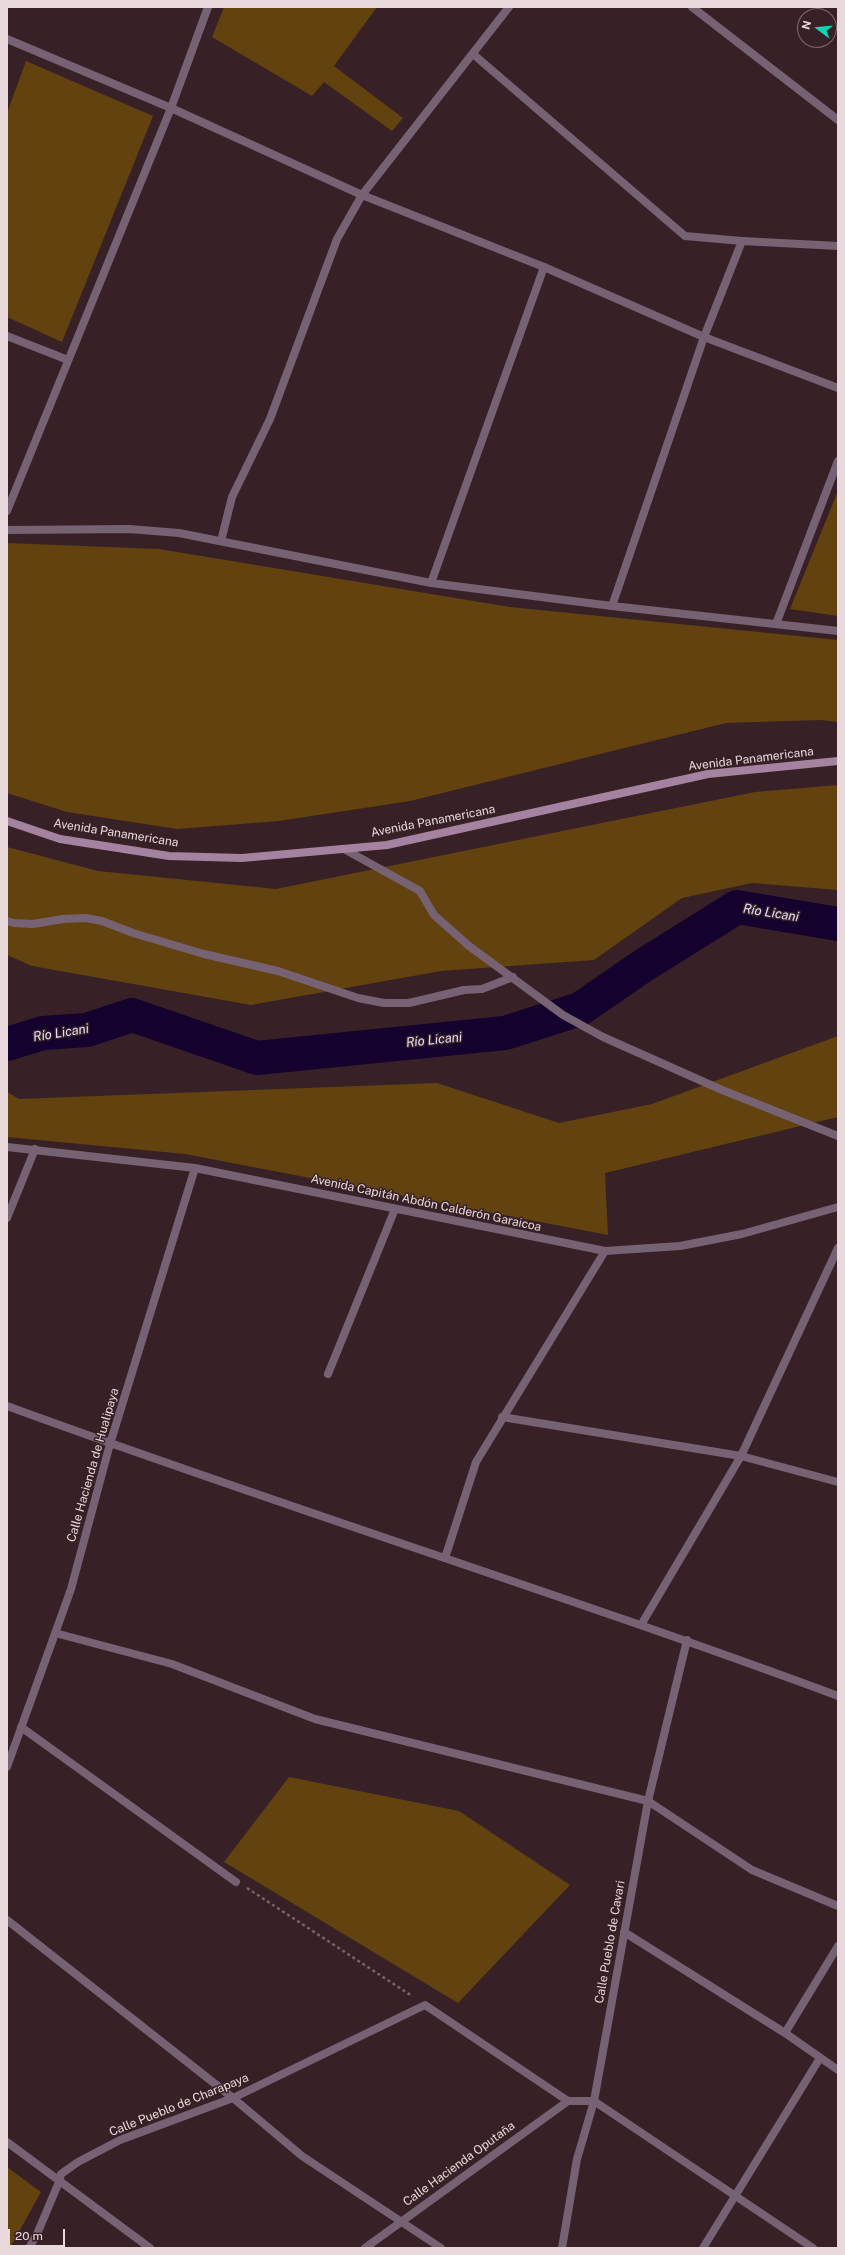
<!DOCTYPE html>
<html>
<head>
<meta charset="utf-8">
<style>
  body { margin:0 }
  #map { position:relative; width:845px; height:2255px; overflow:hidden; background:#372126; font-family:"Public Sans",sans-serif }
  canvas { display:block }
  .frame { position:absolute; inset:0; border:8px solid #e9d9dc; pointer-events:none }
  .north { position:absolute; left:797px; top:8px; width:40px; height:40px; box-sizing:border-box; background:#372126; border:1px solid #7e6b6f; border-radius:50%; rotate:286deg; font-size:11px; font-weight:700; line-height:16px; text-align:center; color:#e9d9dc }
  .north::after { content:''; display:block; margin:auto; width:14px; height:18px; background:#0cd5b5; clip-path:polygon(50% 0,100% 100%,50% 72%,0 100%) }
  .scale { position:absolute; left:8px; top:2229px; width:57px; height:18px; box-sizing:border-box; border:2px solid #e9d9dc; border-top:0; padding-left:5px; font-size:12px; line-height:14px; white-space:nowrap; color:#e9d9dc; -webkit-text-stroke:3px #372126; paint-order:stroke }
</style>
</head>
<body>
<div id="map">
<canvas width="845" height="2255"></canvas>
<div class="frame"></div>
<div class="north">N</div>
<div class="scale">20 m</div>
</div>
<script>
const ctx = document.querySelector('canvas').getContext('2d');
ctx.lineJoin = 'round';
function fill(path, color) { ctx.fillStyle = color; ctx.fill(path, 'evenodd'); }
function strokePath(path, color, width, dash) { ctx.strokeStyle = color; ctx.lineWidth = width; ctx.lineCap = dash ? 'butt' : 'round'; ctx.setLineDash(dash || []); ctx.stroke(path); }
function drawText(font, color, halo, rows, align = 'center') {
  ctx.font = font + ' "Public Sans",sans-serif'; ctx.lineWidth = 3; ctx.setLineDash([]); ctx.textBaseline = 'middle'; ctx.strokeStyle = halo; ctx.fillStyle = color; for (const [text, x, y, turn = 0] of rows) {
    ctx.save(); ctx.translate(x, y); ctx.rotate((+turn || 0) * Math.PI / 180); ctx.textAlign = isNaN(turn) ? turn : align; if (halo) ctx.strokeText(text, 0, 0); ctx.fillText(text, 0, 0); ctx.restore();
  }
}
fill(new Path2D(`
  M224 7H377L334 66 403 118 392 131 324 82 312 96 212 37Z
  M26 61 153 116 62 342 7 317V113Z
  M838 491V616L790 609Z
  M7 543 159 549 510 607 838 640V722L820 720 726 723 410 801 279 821 177 829 67 812 7 793Z
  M838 785V890L752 883 682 898 594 960 441 971 251 1005 32 966 7 955V847L98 871 276 889 755 792Z
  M838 1036V1117L605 1173 608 1235 185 1154 7 1137V1092L19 1099 437 1083 559 1123 652 1104Z
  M289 1777 459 1811 570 1885 458 2003 224 1862Z
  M7 2167 41 2192 10 2248H7Z`), '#62420f');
strokePath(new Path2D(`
  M7 1044 43 1033 87 1030 132 1015 257 1058 505 1033 580 1009 644 965 737 907 838 924`), '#14012e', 34);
strokePath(new Path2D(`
  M247 1888 412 1996`), '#786469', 2.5, [3, 3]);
strokePath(new Path2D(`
  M742 241 838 246
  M7 336 68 360
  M7 530 129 529 179 533 431 583 612 606 838 631
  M431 583 544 267
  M612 606 704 337
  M776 624 838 461
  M344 849 420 891 434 915 469 946 563 1015 603 1037 722 1090 838 1136
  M7 921 14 923 33 924 63 919 86 918 102 921 133 933 204 954 278 971 358 998 384 1003H409L464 990 482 989 513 977
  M328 1374 395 1209
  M502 1417 741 1456 838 1482
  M445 1558 476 1462 605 1251
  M55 1633 172 1664 315 1719 648 1801 752 1870 838 1906
  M21 1727 236 1882
  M7 1767 71 1589 110 1444
  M29 2248 37 2234 59 2182 61 2174 78 2162 120 2140 233 2098 425 2005 568 2101H594
  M703 2248 820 2058`), '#776274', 8);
strokePath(new Path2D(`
  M692 7 838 120
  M7 39 171 108 362 195 544 267 704 337 838 388
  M473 54 685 236 742 241 704 337
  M7 511 171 108 208 7
  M221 541 232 497 270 419 337 239 362 195 509 7
  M7 1147 195 1168 605 1251 680 1246 742 1234 838 1207
  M7 1218 35 1149
  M7 1406C283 1507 563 1594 838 1696
  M110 1444 195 1168
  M641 1625 741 1456 838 1248
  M7 1920 233 2098 302 2156 441 2248
  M624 1932 785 2033 838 2070
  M785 2033 838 1946
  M594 2101 813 2248
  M7 2142 150 2248
  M365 2248 568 2101
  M562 2248 577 2159 594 2101 648 1801 687 1640`), '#776274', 8);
strokePath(new Path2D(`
  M7 821 60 839 169 856 242 858 387 845 708 774 838 761`), '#a483a0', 8);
drawText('12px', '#e9d9dc', '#372126', [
  ["Avenida Panamericana",751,759,-7],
  ["Avenida Panamericana",433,821,-11],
  ["Avenida Panamericana",116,833,9],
  ["Avenida Capitán Abdón Calderón Garaicoa",426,1203,12],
  ["Calle Hacienda de Hualipaya",93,1465,-74],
  ["Calle Pueblo de Cavari",610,1942,-80],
  ["Calle Pueblo de Charapaya",179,2105,-22],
  ["Calle Hacienda Oputaña",459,2164,-36]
]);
drawText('italic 13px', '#e3dbfc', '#372126', [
  ["Río Licani",771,913,9],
  ["Río Licani",61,1033,-9],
  ["Río Licani",434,1040,-6]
]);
</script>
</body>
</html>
